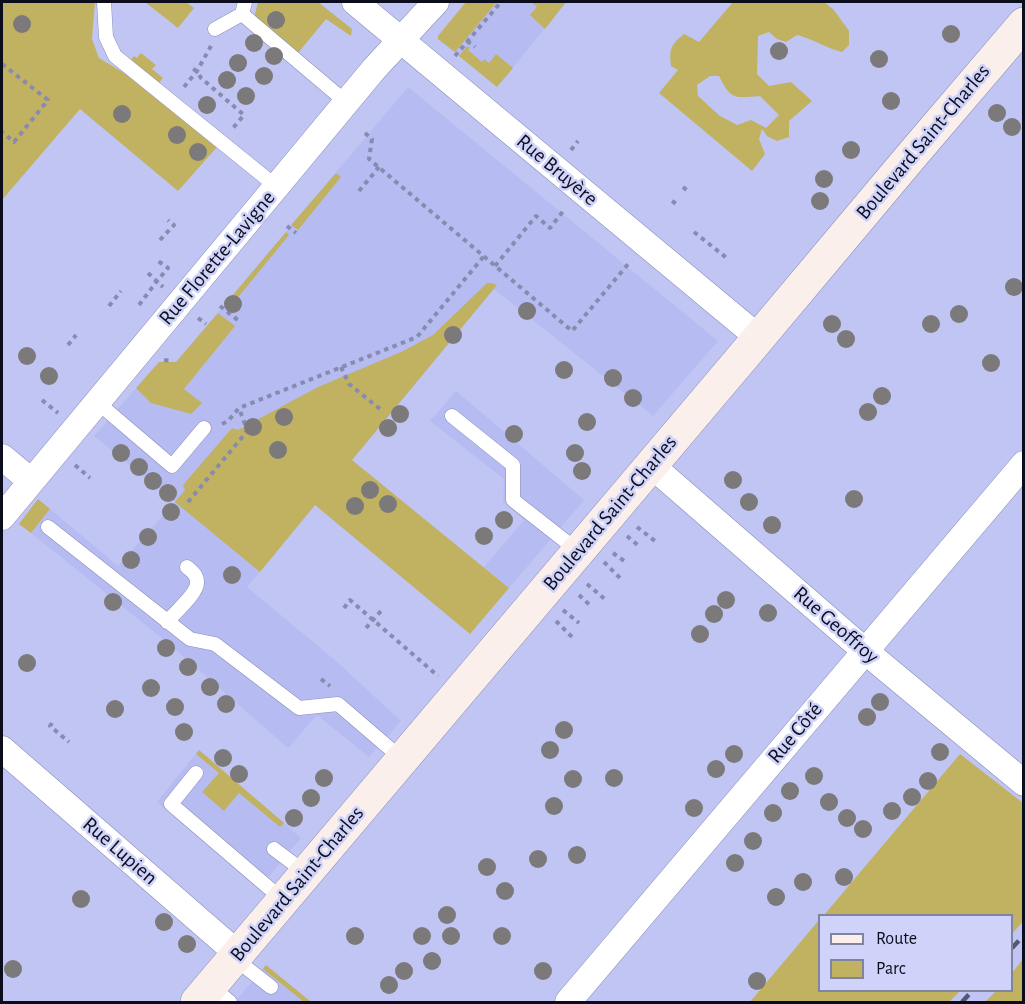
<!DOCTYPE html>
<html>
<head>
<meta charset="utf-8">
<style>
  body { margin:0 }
  #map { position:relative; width:1025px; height:1004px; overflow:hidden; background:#c0c5f3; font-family:"Alegreya Sans",sans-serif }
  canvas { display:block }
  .frame { position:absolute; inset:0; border:3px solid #0c0d1c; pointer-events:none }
  .legend { position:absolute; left:818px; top:914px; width:195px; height:78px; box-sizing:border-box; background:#cfd3f9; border:2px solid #8184a1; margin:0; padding:8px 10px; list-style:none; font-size:18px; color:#0c0d1c }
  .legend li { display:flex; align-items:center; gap:12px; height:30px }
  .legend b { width:30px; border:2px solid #8184a1 }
</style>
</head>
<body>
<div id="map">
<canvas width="1025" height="1004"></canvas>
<div class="frame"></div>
<ul class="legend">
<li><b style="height:8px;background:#fbefeb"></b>Route</li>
<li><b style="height:16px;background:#c0b261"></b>Parc</li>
</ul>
</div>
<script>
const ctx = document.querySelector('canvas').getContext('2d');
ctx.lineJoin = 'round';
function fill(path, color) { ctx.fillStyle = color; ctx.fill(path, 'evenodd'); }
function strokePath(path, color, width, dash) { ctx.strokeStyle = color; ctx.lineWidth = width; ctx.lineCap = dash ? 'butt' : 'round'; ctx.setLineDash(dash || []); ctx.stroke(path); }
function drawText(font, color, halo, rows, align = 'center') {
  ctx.font = font + ' "Alegreya Sans",sans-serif'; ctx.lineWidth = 5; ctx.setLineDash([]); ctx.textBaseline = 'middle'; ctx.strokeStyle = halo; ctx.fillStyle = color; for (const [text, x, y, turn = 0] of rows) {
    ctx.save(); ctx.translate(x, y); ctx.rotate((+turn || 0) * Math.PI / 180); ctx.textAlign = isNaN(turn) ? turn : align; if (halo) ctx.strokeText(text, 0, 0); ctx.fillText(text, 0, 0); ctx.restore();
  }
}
fill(new Path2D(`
  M466 2H566L497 87 438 39V36Z
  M408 87 718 341 653 416 494 289 247 587 336 661 401 721 369 757 317 715 288 748 168 643 31 533 50 509 118 566 175 502 94 436 159 362H176Z
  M456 391 584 500 509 588 484 567 524 520 503 502 504 479 430 421Z
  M199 750 301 838 258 889 157 802Z
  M266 965 311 1002H235Z`), '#b6bcf1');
fill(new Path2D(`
  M2 2H95L92 39 99 58 124 73 217 147 178 191 80 109 2 200Z
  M145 2H186L194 8 178 28Z
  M258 2H318L352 29 351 36 326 19 298 53 254 18Z
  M466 2H497L455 52 438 39V36Z
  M531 2H566L545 29 530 15 537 7Z
  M733 2H824L834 10 849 31V45L842 52C826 48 813 39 797 35L786 42 777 39 769 32 758 36 757 74 769 86 791 82 812 101 789 121V137L777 141 767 136 762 129 759 139 765 154 752 171 659 93 678 70 671 66C669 48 671 45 684 34L699 42ZM710 76H719C731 100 734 98 760 96L779 115 766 128 751 120 737 125 720 116 698 96 697 85Z
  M467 46 470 48 468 50 482 62 484 59 489 63 496 54 513 68 497 87 459 56Z
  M141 53 156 65 152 69 163 78 157 85 130 61 134 56 137 58Z
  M336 173 341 177 298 230 291 225Z
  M286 232 289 235 235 301 239 304 235 309 227 302Z
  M487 283H492L497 285 352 460 509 588 470 634 315 505 260 572 175 502 185 490 183 485 232 428 238 430 318 387 401 352 433 335Z
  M218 313 235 326 184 389 202 403 191 414 151 403 136 388 159 362H176Z
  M38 499 50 509 31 533 19 524Z
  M199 750 284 823 280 827 239 793 224 811 202 792 219 773 196 754Z
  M960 754 1023 803V921L1012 934V916L824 915Z
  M819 920 820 990 960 991 949 1002H750Z
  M1023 959V1002H985L996 991 1012 990V973Z
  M266 965 311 1002H304L263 969Z`), '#c0b261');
const lane = new Path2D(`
  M104 2 106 37 115 56 277 187
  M242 14 347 103
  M215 29 242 14 245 2
  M97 402 172 466 204 428
  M452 416 513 465V500L578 551
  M48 527 190 639 215 644 299 708 338 704 402 759
  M167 622C174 613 197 594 197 583 198 575 191 571 187 567
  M196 773 171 804 283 900
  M274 849 306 873
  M234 958 271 987
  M211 986 230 1002`);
const street = new Path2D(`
  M355 2 759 338
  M2 457 31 481
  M651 465 865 651 1024 783
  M2 517 374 69 436 2
  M2 749 238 954
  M568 1002 1024 464`);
const secondary = new Path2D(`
  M197 1002 741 359 913 154 1024 24`);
strokePath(lane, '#898db9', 15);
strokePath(street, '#898db9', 27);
strokePath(secondary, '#898db9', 34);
strokePath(new Path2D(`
  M467 41 475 47
  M455 56 501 2
  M2 64 48 100 14 142 2 132
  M193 69 197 71 201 78 244 115 233 128
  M184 87 197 71 211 46
  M365 133 372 139 369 159 572 331 629 263
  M571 150 578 141
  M683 187 689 192
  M359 191 379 167
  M672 201 678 205
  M287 226 296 233
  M694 232 728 259
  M160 240 174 225 168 220
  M495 266 536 216 550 228 564 210
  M148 273 163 287
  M139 305 157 281 168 268 158 261
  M109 306 121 291
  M220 306 239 321
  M198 318 206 324
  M68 345 76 335
  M164 360 173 361
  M341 367 349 384 380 409
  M42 400 58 413
  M222 424 228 421 239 408 417 337 484 256
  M75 465 90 478
  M188 502 244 435 247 430 239 408
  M637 527 655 541
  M627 536 640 547
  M613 553 627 563
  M604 562 621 579
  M587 584 607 601
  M579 595 592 607
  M344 608 350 600 438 676
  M563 610 579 623
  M556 621 573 638
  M366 628 381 611
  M321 679 330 686
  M52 723 50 726 69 742`), '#878baf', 4, [4.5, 4.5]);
strokePath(lane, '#fff', 14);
strokePath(street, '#fff', 26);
strokePath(secondary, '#fbefeb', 33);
strokePath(new Path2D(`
  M1012 948 1024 935
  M962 1002 973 990`), '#555873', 4.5, [10, 10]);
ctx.fillStyle = '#7b7979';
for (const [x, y] of [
  [276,20],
  [22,24],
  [951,34],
  [254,43],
  [779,51],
  [274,56],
  [879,59],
  [238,63],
  [264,76],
  [227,80],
  [246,96],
  [891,101],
  [207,105],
  [997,113],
  [122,114],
  [1012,127],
  [177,135],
  [851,150],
  [198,152],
  [824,179],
  [820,201],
  [1014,287],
  [233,304],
  [527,311],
  [959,314],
  [832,324],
  [931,324],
  [453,335],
  [846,339],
  [27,356],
  [991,363],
  [564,370],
  [49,376],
  [613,378],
  [882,396],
  [633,398],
  [868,412],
  [400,414],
  [284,417],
  [587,422],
  [253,427],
  [388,428],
  [514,434],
  [278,450],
  [121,453],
  [575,453],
  [139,467],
  [582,471],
  [733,480],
  [153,481],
  [370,490],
  [168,493],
  [854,499],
  [749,502],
  [388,504],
  [355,506],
  [171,512],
  [504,520],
  [772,525],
  [484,536],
  [148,537],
  [131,560],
  [232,575],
  [726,600],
  [113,602],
  [768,613],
  [714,614],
  [700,634],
  [166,648],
  [27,663],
  [188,667],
  [210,687],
  [151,688],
  [880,702],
  [226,704],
  [175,707],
  [115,709],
  [867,717],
  [564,730],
  [184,732],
  [550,750],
  [940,752],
  [734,754],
  [223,758],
  [716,769],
  [239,774],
  [814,776],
  [324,778],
  [614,778],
  [573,779],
  [928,781],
  [790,791],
  [912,797],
  [311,798],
  [829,802],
  [554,806],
  [694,808],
  [892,811],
  [773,813],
  [294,818],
  [847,818],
  [863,829],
  [753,841],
  [577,855],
  [538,859],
  [735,863],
  [487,867],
  [844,877],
  [803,882],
  [505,891],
  [776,897],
  [81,899],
  [447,915],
  [164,922],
  [355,936],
  [422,936],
  [451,936],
  [502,936],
  [187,944],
  [432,961],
  [13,969],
  [404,971],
  [543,971],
  [757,981],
  [389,985]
]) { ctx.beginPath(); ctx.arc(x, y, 9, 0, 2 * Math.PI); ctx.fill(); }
drawText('21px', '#0c0d1c', '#cfd3f9', [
  ["Boulevard Saint-Charles",923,142,-50],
  ["Rue Bruyère",557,170,40],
  ["Rue Florette-Lavigne",217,258,-50],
  ["Boulevard Saint-Charles",610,513,-50],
  ["Rue Geoffroy",836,625,41],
  ["Rue Côté",795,733,-50],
  ["Rue Lupien",120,851,41],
  ["Boulevard Saint-Charles",297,884,-50]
]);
</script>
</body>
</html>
